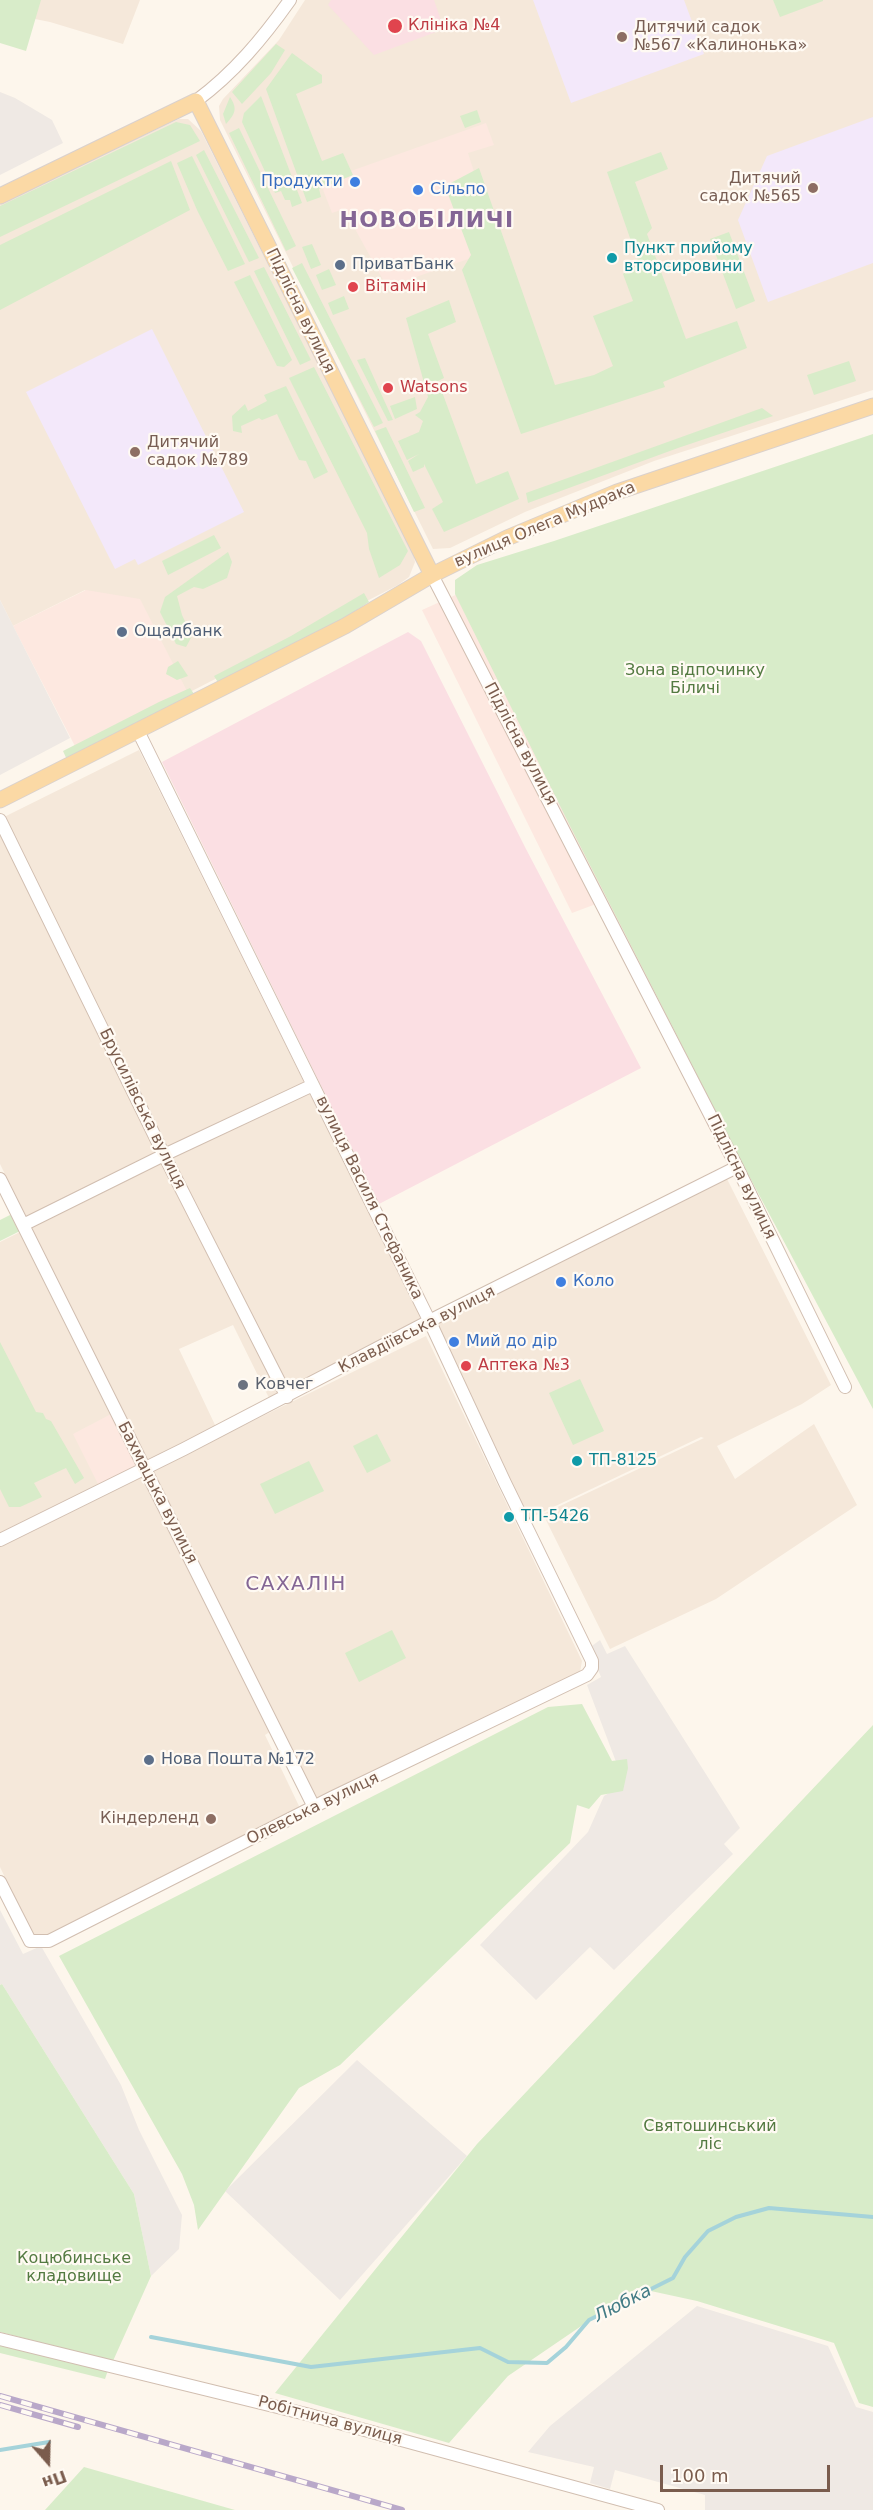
<!DOCTYPE html>
<html>
<head>
<meta charset="utf-8">
<style>
  body { margin:0 }
  #map { position:relative; width:873px; height:2510px; overflow:hidden; background:#fdf6ec; font-family:"DejaVu Sans",sans-serif }
  canvas { display:block }
  .north { position:absolute; left:18px; top:2432px; width:60px; height:60px; -webkit-text-stroke:4px #fffaf3; paint-order:stroke; rotate:160deg; font-size:16px; font-weight:700; line-height:24px; text-align:center; color:#7a5c4d }
  .north::after { content:''; display:block; margin:auto; width:21px; height:27px; background:#7a5c4d; clip-path:polygon(50% 0,100% 100%,50% 72%,0 100%) }
  .scale { position:absolute; left:660px; top:2465px; width:170px; height:27px; box-sizing:border-box; border:3px solid #7a5c4d; border-top:0; padding-left:8px; font-size:18px; line-height:21px; white-space:nowrap; color:#7a5c4d; -webkit-text-stroke:4px #fffaf3; paint-order:stroke }
</style>
</head>
<body>
<div id="map">
<canvas width="873" height="2510"></canvas>
<div class="north">Пн</div>
<div class="scale">100 m</div>
</div>
<script>
const ctx = document.querySelector('canvas').getContext('2d');
ctx.lineJoin = 'round';
function fill(path, color) { ctx.fillStyle = color; ctx.fill(path, 'evenodd'); }
function strokePath(path, color, width, dash) { ctx.strokeStyle = color; ctx.lineWidth = width; ctx.lineCap = dash ? 'butt' : 'round'; ctx.setLineDash(dash || []); ctx.stroke(path); }
function drawText(font, color, halo, rows, align = 'center') {
  ctx.font = font + ' "DejaVu Sans",sans-serif'; ctx.lineWidth = 4.5; ctx.setLineDash([]); ctx.textBaseline = 'middle'; ctx.strokeStyle = halo; ctx.fillStyle = color; for (const [text, x, y, turn = 0] of rows) {
    ctx.save(); ctx.translate(x, y); ctx.rotate((+turn || 0) * Math.PI / 180); ctx.textAlign = isNaN(turn) ? turn : align; if (halo) ctx.strokeText(text, 0, 0); ctx.fillText(text, 0, 0); ctx.restore();
  }
}
fill(new Path2D(`
  M0 0H140L123 44 50 22 0 12Z
  M305 0H873V390L654 461 525 512 450 548 433 549 220 120 219 106 223 99 279 40Z
  M179 119H188L201 131 413 552 415 562 409 577 398 585 188 693 85 590 13 626 0 600V203Z
  M139 750 423 1322 270 1400 233 1325 179 1349 216 1427 147 1461 0 1164V819Z
  M727 1179 831 1385 802 1404 717 1446 735 1479 814 1424 857 1505 716 1599 610 1649 543 1514 704 1438 701 1437 526 1520 431 1325Z
  M26 1229 113 1413 99 1486 0 1534V1242Z
  M426 1336 582 1661 580 1672 321 1802 311 1797 276 1728 265 1735 299 1806 295 1815 49 1937H33L0 1867V1545Z`), '#f5e8da');
fill(new Path2D(`
  M486 123 494 145 468 153 475 175 474 257 387 287 344 209 332 213 320 182Z
  M86 590 140 599 188 693 77 750 13 626Z
  M462 592 744 1150 724 1158 596 904 572 913 422 610Z
  M113 1413 138 1467 99 1486 73 1434Z`), '#fde8e0');
fill(new Path2D(`
  M0 92 15 98 52 120 63 143 0 175Z
  M0 600 70 738 0 775Z
  M600 1640 607 1654 625 1646 740 1828 724 1844 733 1854 614 1970 590 1947 536 2000 480 1945 588 1832 604 1796 624 1783 587 1685 601 1677 589 1648Z
  M0 1910 23 1954 41 1946 121 2085 139 2130 182 2215 179 2249 151 2276 134 2194 2 1984 0 1985Z
  M357 2060 467 2156 340 2300 225 2191Z
  M697 2306 828 2346 856 2407 873 2412V2510H705V2495L615 2470 610 2489 590 2483 594 2467 528 2452 550 2426Z`), '#efe9e4');
fill(new Path2D(`
  M533 0H684L704 54 571 103Z
  M873 117V263L768 302 738 220 767 156Z
  M152 329 244 512 138 565 135 559 115 569 26 392Z`), '#f3e8fa');
fill(new Path2D(`
  M331 0H434L444 29 374 55 328 5Z
  M408 632 421 641 526 849 641 1068 379 1204 162 762Z`), '#fbdfe3');
fill(new Path2D(`
  M0 0H41L26 51 0 43Z
  M773 0H823V1L780 17Z
  M276 44 285 50 271 73 242 104 232 92Z
  M292 53 322 75V83L296 94 322 161 343 153 353 175 319 189 321 197 307 202 266 89Z
  M261 96 302 203 292 207 290 200H285L281 191 275 193 242 122 244 113Z
  M230 97C238 109 235 114 226 124L223 114Z
  M477 110 481 122 465 128 460 116Z
  M176 122 190 125 200 141 0 237V206Z
  M239 128 296 246 286 251 229 133Z
  M204 150 259 258 249 262 196 155Z
  M661 152 668 169 635 182 652 228 647 234 686 339 737 321 747 348 663 382 665 387 521 434 462 270 471 255 445 186 479 168 555 385 594 375 613 366 593 316 633 301 623 274 638 261 607 172Z
  M192 156 245 264 228 271 197 210 177 163Z
  M171 161 190 210 0 310V245Z
  M729 232 755 301 736 309 710 239Z
  M312 244 321 265 311 269 302 247Z
  M302 263 383 423 374 427 292 268Z
  M264 267 311 360 300 365 254 271Z
  M329 269 336 285 322 290 316 275Z
  M250 275 292 360 284 367 277 366 234 282Z
  M344 296 349 309 333 315 328 303Z
  M449 300 456 322 428 334 444 378 438 381 476 484 508 471 519 499 444 532 432 509 443 502 424 464V467L413 472 408 461 419 454 407 460 398 441 419 432 423 421 415 415 420 412 428 397 406 318Z
  M365 358 393 420 388 421 357 360Z
  M849 361 856 381 814 395 807 375Z
  M314 367 408 551 400 565 379 578 369 549 367 533 289 378Z
  M286 386 328 472 314 479 306 461 299 460 277 414 262 420 259 418 241 426 242 433 233 431 232 416 245 404 248 411 267 401 264 395Z
  M415 397 417 409 395 419 390 406Z
  M762 408 773 416 678 448 528 503 526 493Z
  M386 427 425 508 414 512 375 431Z
  M873 434V1409L740 1159 571 828 455 594V580L477 565 554 541Z
  M214 535 221 548 168 575 162 561Z
  M228 552 232 562 227 578 203 589 194 587 177 596 182 615 192 636 186 647 176 644 160 612 165 597Z
  M364 593 369 602 324 631 219 684 214 676 291 636Z
  M178 661 188 676 177 680 166 674 168 667Z
  M190 688 196 697 68 762 63 751 159 702Z
  M16 1212 24 1229 0 1241V1220Z
  M0 1342 36 1412 43 1413 46 1419 51 1421 84 1478 75 1484 66 1468 34 1483 42 1497 20 1507H9L0 1489Z
  M580 1379 604 1431 573 1445 549 1393Z
  M377 1434 391 1461 367 1473 353 1446Z
  M309 1461 324 1491 275 1514 260 1484Z
  M392 1630 406 1658 359 1682 345 1653Z
  M582 1704 612 1761 627 1759 628 1768 623 1791 601 1795 589 1809 577 1805 570 1843 340 2065 299 2088 198 2230 194 2205 182 2174 59 1956 548 1707Z
  M873 1725V2407L859 2403 834 2343 697 2301 637 2288 508 2376 449 2443 275 2393 477 2144Z
  M2 1984 134 2194 151 2276 113 2361 0 2332V1985Z
  M0 2342 108 2370 105 2379 0 2353Z
  M84 2467 235 2510H45Z`), '#d8ecc9');
strokePath(new Path2D(`
  M151 2337 311 2367 480 2348 508 2362 547 2363 566 2347 589 2320 673 2278 685 2257 708 2231 736 2217 769 2208 873 2217
  M0 2450 49 2442`), '#a5d3da', 4);
const minor = new Path2D(`
  M196 101C234 73 263 38 290 0
  M432 575 737 1167 845 1387
  M0 820 164 1155 287 1397
  M0 1179 314 1807
  M23 1225 164 1155 313 1085
  M0 1540 184 1449 439 1316 737 1167
  M0 1882 30 1941H49L333 1797 587 1675 592 1668V1661L505 1483 430 1322 138 731
  M0 2339 306 2414 658 2510`);
const major = new Path2D(`
  M0 196 196 101 432 575
  M0 800 345 626 432 575 507 538 617 492 873 406`);
strokePath(minor, '#d1beb0', 14);
strokePath(major, '#dad1cd', 17);
strokePath(minor, '#fff', 12);
strokePath(major, '#fbd9a5', 15);
const rail = new Path2D(`
  M0 2396 402 2510
  M0 2405 78 2427`);
strokePath(rail, '#b9a8c9', 6);
strokePath(rail, '#fffaf3', 4, [11]);
for (const [x, y, r, color] of [
  [395,26,8,"#e0444e"],
  [622,37,6,"#8d6e63"],
  [355,182,6,"#3f7fe0"],
  [813,188,6,"#8d6e63"],
  [418,190,6,"#3f7fe0"],
  [612,258,6,"#0f9aa8"],
  [340,265,6,"#5c6f8a"],
  [353,287,6,"#e0444e"],
  [388,388,6,"#e0444e"],
  [135,452,6,"#8d6e63"],
  [122,632,6,"#5c6f8a"],
  [561,1282,6,"#3f7fe0"],
  [454,1342,6,"#3f7fe0"],
  [466,1366,6,"#e0444e"],
  [243,1385,6,"#6b7280"],
  [577,1461,6,"#0f9aa8"],
  [509,1517,6,"#0f9aa8"],
  [149,1760,6,"#5c6f8a"],
  [211,1819,6,"#8d6e63"]
]) { const dot = new Path2D(); dot.arc(x, y, r, 0, 2 * Math.PI); ctx.fillStyle = color; ctx.fill(dot); strokePath(dot, '#fffaf3', 2); }
drawText('16px', '#be3a42', '#fffaf3', [
  ["Клініка №4",408,26],
  ["Вітамін",365,287],
  ["Watsons",400,388],
  ["Аптека №3",478,1366]
], 'left');
drawText('16px', '#785e54', '#fffaf3', [
  ["Дитячий садок",634,28],
  ["№567 «Калинонька»",634,46],
  ["Дитячий",801,179,"right"],
  ["садок №565",801,197,"right"],
  ["Дитячий",147,443],
  ["садок №789",147,461],
  ["Кіндерленд",199,1819,"right"]
], 'left');
drawText('16px', '#366cbe', '#fffaf3', [
  ["Продукти",343,182,"right"],
  ["Сільпо",430,190],
  ["Коло",573,1282],
  ["Мий до дір",466,1342]
], 'left');
drawText('16px', '#0d838f', '#fffaf3', [
  ["Пункт прийому",624,249],
  ["вторсировини",624,267],
  ["ТП-8125",589,1461],
  ["ТП-5426",521,1517]
], 'left');
drawText('16px', '#4e5e75', '#fffaf3', [
  ["ПриватБанк",352,265],
  ["Ощадбанк",134,632],
  ["Нова Пошта №172",161,1760]
], 'left');
drawText('16px', '#7a5c4d', '#fffaf3', [
  ["Підлісна вулиця",300,311,64],
  ["вулиця Олега Мудрака",545,525,-23],
  ["Підлісна вулиця",520,744,62],
  ["Брусилівська вулиця",142,1109,64],
  ["Підлісна вулиця",741,1177,64],
  ["вулиця Василя Стефаника",369,1198,64],
  ["Клавдіївська вулиця",417,1330,-27],
  ["Бахмацька вулиця",157,1493,63],
  ["Олевська вулиця",313,1809,-26],
  ["Робітнича вулиця",330,2421,15]
]);
drawText('16px', '#537a41', '#fffaf3', [
  ["Зона відпочинку",695,671],
  ["Біличі",695,689],
  ["Святошинський",710,2127],
  ["ліс",710,2145],
  ["Коцюбинське",74,2259],
  ["кладовище",74,2277]
]);
drawText('16px', '#5b616d', '#fffaf3', [
  ["Ковчег",255,1385]
], 'left');
drawText('italic 18px', '#437c86', '#fffaf3', [
  ["Любка",623,2304,-27]
]);
ctx.letterSpacing = '1.5px';
drawText('20px', '#846695', '#fffaf3', [
  ["САХАЛІН",296,1585]
]);
ctx.letterSpacing = '0px';
ctx.letterSpacing = '1.5px';
drawText('bold 22px', '#846695', '#fffaf3', [
  ["НОВОБІЛИЧІ",427,221]
]);
ctx.letterSpacing = '0px';
</script>
</body>
</html>
